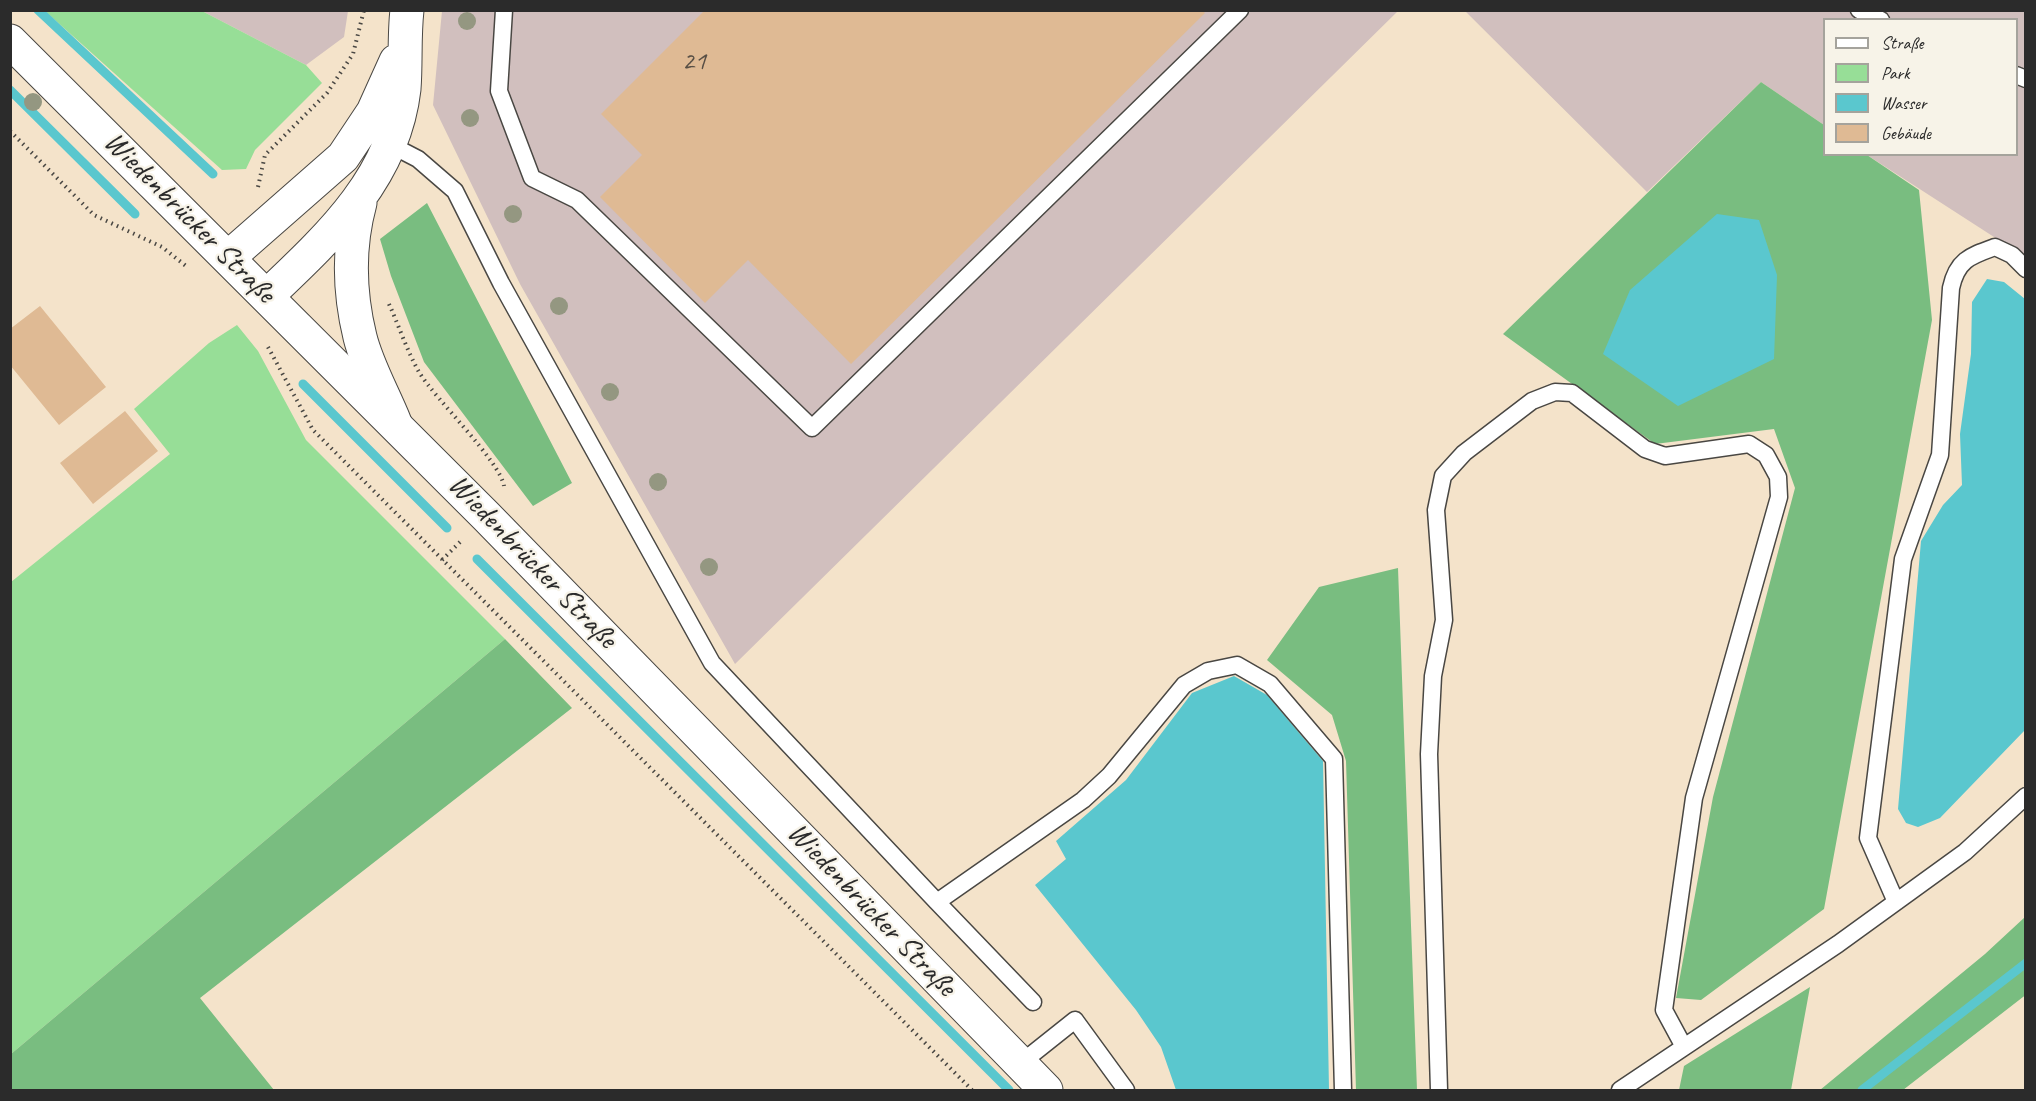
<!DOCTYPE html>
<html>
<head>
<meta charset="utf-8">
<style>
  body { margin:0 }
  #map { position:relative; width:2036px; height:1101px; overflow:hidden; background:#f4e3ca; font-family:Caveat,sans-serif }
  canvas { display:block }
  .frame { position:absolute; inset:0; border:12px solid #2b2b2b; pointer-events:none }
  .legend { position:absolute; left:1823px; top:18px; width:195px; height:138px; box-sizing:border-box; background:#f7f3e8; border:2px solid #a5a39c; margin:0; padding:8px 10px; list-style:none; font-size:18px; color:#2b2b2b }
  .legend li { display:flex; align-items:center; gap:12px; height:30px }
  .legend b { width:30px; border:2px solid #a5a39c }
</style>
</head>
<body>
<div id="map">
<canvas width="2036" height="1101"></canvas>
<div class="frame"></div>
<ul class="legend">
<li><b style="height:8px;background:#fff"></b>Straße</li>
<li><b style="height:16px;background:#97de97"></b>Park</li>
<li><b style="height:16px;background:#5ac7ce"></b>Wasser</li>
<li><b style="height:16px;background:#dfba94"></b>Gebäude</li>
</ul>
</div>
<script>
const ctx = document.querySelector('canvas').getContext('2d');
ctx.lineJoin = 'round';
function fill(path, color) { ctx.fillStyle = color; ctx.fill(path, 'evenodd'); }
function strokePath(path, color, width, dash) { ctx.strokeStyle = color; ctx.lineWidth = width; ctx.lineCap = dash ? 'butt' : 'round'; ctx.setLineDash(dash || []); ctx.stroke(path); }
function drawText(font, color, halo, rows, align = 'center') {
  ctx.font = font + ' Caveat,sans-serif'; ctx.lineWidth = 4.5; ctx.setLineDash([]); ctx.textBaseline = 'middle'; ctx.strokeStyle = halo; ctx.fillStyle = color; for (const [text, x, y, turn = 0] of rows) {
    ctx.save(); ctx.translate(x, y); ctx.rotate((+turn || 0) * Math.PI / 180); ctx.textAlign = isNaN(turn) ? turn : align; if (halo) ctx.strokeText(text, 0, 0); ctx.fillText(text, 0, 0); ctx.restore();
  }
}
fill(new Path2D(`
  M202 11H348L344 37 306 65Z
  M442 11H1398L735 664 520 284 433 105Z
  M1465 11H2025V257L1867 155 2016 154V20H1824V125L1761 82 1647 192Z`), '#d1bfbe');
fill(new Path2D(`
  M45 11H202L306 65 322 83 255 150 246 169 222 170Z
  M237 325 258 351 306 440 505 639 11 1054V582L170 454 134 409 209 343Z`), '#97de97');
fill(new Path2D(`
  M1761 82 1824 125V154L1867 155 1919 190 1932 320 1824 909 1701 1000 1676 998 1713 797 1795 488 1774 429 1655 444 1503 334Z
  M427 203 572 483 533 506 424 362 391 276 380 239Z
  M1398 568 1417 1090H1356L1346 761 1332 715 1267 660 1319 587Z
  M505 639 572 708 200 998 274 1090H11V1054Z
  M2025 917 2026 995 2023 997 1903 1090H1820L1985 954Z
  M1810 987 1791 1090H1679L1684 1066Z`), '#79bd80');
fill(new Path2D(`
  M1717 214 1759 220 1777 275 1774 359 1678 406 1603 354 1630 290Z
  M1987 279 2004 282 2025 299V730L1940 818 1918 827 1906 823 1898 809 1921 541 1943 505 1962 485 1960 434 1971 354 1972 302Z
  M1234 676 1267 695 1323 761 1329 1090H1176L1161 1047 1136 1010 1035 885 1066 859 1056 841 1126 780 1192 693Z`), '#5ac7ce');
strokePath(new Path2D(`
  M38 10 213 174
  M10 90 135 214
  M303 384 447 528
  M477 559 1009 1090
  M1862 1090 2026 963`), '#5ac7ce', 9);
fill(new Path2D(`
  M705 10H1202L1205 13 851 364 748 260 705 303 600 197 642 155 601 114Z
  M40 306 106 387 59 425 10 365V329Z
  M125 411 158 451 93 504 60 463Z`), '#dfba94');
const lane = new Path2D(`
  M504 10 499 91 532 178 577 200 812 428 1240 10
  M1859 10 1881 20
  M2016 75 2026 79
  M389 144 418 159 455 191 501 283 712 663 937 902
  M1896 902 1868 838 1903 559 1940 455 1951 288C1957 260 1970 256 1995 247L2012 255 2026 269
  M1033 1002 937 902 1083 800 1109 776 1184 685 1208 671 1237 665 1270 684 1334 759 1343 1090
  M1021 1063 1075 1020 1126 1090
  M1439 1090 1429 754 1433 676 1444 620 1436 510 1443 476 1464 453 1532 401 1555 392 1572 393 1645 449 1665 456 1749 444 1766 455 1778 477 1779 497 1694 798 1664 1010 1684 1047
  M1620 1090 1838 944 1965 852 2026 796`);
const street = new Path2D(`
  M360 203C348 247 349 292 360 337 367 366 384 395 395 423
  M229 257 343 157 373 112 396 61
  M267 296C328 238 394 178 404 89 406 63 404 36 407 10`);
const secondary = new Path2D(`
  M10 41 486 516 1046 1090`);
strokePath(lane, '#494743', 19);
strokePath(street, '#494743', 35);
strokePath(secondary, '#494743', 35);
strokePath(new Path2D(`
  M10 131 94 215 162 247 186 266
  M258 187 265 155 327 93 353 54 364 10
  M389 304C399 326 407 351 419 372 435 399 500 461 504 486
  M268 347 313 430 972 1090
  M442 560 463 539`), '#494743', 4, [1.5, 4.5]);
strokePath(lane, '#fff', 16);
strokePath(street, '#fff', 33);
strokePath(secondary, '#fff', 33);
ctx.fillStyle = '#949781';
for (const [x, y] of [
  [467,21],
  [33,102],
  [470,118],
  [513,214],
  [559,306],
  [610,392],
  [658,482],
  [709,567]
]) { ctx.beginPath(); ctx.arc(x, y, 9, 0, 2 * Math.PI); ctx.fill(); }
drawText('27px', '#584f45', null, [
  ["21",694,62]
]);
drawText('30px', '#2b2b2b', '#f7f3e8', [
  ["Wiedenbrücker Straße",189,218,45],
  ["Wiedenbrücker Straße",532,562,46],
  ["Wiedenbrücker Straße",871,910,46]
]);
</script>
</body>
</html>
